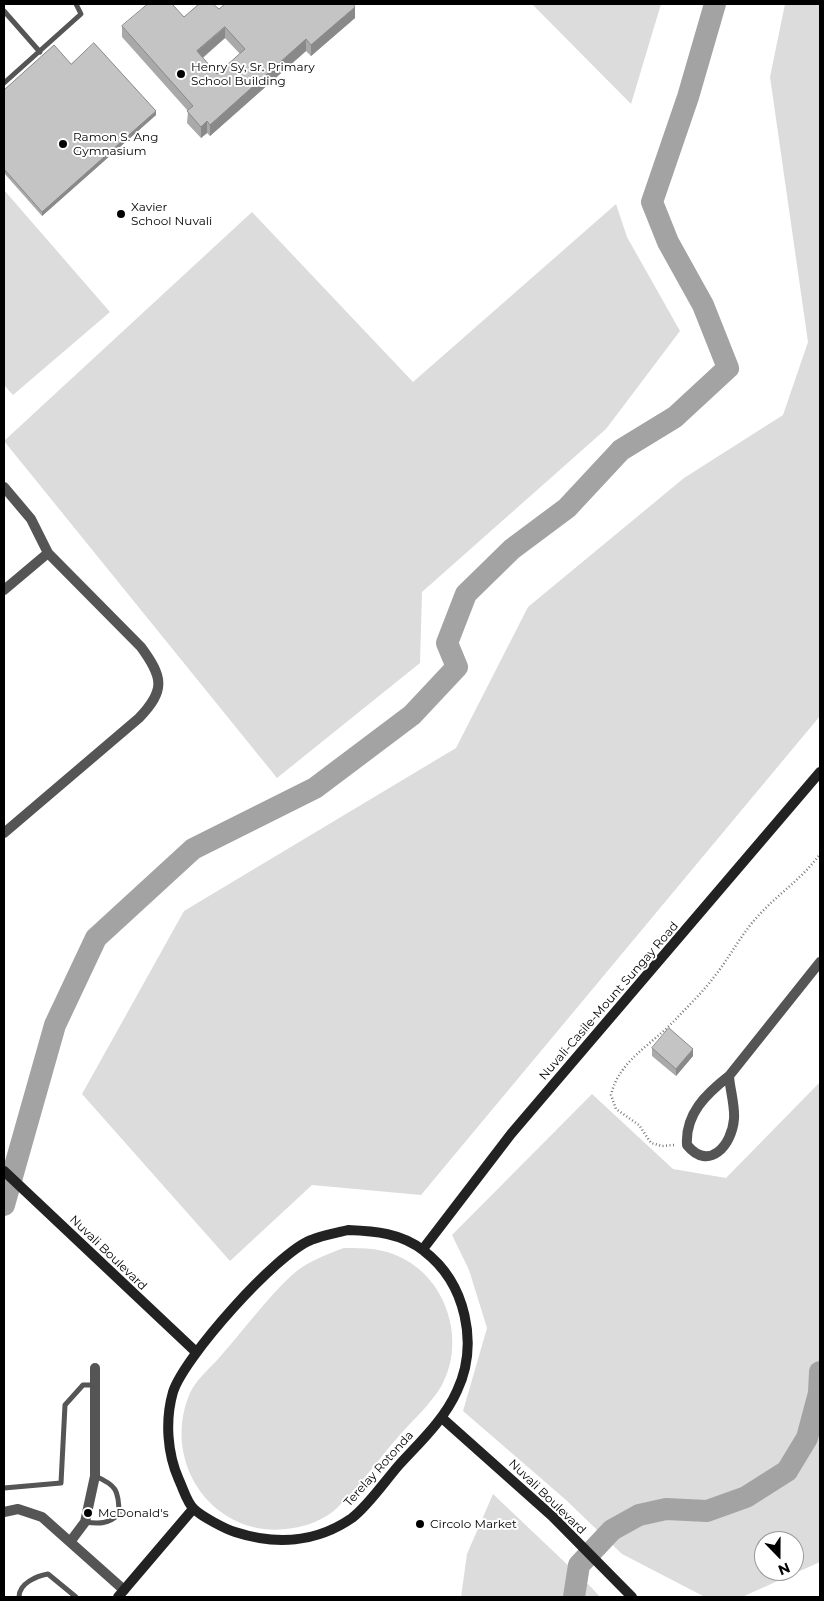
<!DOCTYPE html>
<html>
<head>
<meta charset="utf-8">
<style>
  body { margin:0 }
  #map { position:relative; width:824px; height:1601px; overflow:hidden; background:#fff; font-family:Montserrat,sans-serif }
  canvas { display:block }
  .frame { position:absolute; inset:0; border:5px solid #000; pointer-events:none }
  .north { position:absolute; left:754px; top:1531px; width:50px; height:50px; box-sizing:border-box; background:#fff; border:1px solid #999; border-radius:50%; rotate:158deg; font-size:14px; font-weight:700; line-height:20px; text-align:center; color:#000 }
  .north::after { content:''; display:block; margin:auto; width:18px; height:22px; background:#000; clip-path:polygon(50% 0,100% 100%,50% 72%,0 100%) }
</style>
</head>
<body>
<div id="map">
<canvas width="824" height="1601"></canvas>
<div class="frame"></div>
<div class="north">N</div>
</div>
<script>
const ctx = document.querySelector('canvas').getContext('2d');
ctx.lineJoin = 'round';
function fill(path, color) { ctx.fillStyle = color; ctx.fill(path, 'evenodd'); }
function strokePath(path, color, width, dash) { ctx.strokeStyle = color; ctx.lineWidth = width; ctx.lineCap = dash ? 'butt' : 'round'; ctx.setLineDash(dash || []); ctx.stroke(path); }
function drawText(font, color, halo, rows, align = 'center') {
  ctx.font = font + ' Montserrat,sans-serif'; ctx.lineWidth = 4; ctx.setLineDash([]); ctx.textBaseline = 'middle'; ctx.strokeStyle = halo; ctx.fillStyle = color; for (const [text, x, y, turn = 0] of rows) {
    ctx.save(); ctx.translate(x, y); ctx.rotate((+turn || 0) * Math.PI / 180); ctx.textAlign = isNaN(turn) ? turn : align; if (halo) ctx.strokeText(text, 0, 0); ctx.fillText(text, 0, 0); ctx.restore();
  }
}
fill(new Path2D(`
  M532 4H661L631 104Z
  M785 4H820V716L421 1195 312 1185 230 1261 82 1094 184 911 456 748 528 607 684 478 783 415 808 342 770 77Z
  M4 190 110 312 13 395 4 385Z
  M616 204 627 237 680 331 606 429 422 592 420 663 277 778 4 441 252 212 413 382Z
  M820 1082V1562L742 1597H705L622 1554 566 1500 463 1411 487 1328 469 1270 452 1235 592 1094 673 1169 726 1178ZM764 1541H794V1571H764Z
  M344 1248C364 1248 384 1248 402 1258 447 1280 466 1341 442 1385 432 1403 411 1422 398 1437 378 1460 359 1487 337 1508 317 1527 280 1534 253 1527 195 1512 166 1448 190 1393 195 1381 210 1368 219 1358 242 1332 268 1297 292 1275 308 1261 325 1255 344 1248Z
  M493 1494 592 1588 600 1597H461L467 1554Z`), '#dcdcdc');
strokePath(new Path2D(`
  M4 1205 55 1025 96 938 193 849 315 788 412 715 457 667 447 643 466 594 512 549 567 508 621 450 675 417 728 368 703 305 668 242 652 202 688 97 715 4
  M574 1597 579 1565 612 1530 639 1515 666 1509 707 1511 746 1497 787 1471 807 1438 819 1393 820 1372`), '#a3a3a3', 22);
strokePath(new Path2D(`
  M674 1145 662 1146 651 1143 639 1125 616 1109 611 1095C619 1060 653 1044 676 1019 689 1005 703 992 714 977 730 957 741 934 759 915 779 893 802 879 820 854`), '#777', 2.5, [1, 2.5]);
strokePath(new Path2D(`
  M4 11 40 52
  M4 83 81 14 76 4
  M4 1488 61 1483 65 1405 83 1385H95
  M85 1522C99 1524 109 1524 119 1514 119 1490 116 1485 95 1476
  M19 1597C19 1583 37 1576 48 1574L76 1597`), '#555', 5);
strokePath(new Path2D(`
  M4 487 31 519 48 553 141 647C163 677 166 690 139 718L4 833
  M4 590 48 553
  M729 1076C730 1090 735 1105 734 1119 732 1145 709 1172 687 1145 685 1114 706 1094 729 1076Z
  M729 1076 820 962
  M4 1512 18 1509 42 1517 124 1590
  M70 1542 85 1522 95 1476V1368`), '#555', 10);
strokePath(new Path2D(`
  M4 1171 196 1352
  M348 1230C374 1231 402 1233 424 1251 466 1283 479 1344 457 1391 444 1420 420 1442 399 1465 385 1481 368 1506 352 1518 316 1543 275 1545 235 1532 225 1529 201 1516 194 1509 187 1503 183 1488 179 1480 167 1453 165 1420 173 1392 184 1357 277 1253 311 1240 323 1235 336 1233 348 1230Z
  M423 1249 511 1134 820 772
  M442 1418 552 1516 632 1597
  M118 1597 193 1509`), '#222', 10);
fill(new Path2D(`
  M219 9 355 18 311 56 306 51 210 136 207 133 201 138 187 123 188 111 122 37V26L184 17ZM225 38 240 54 217 74 203 58Z
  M71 64 156 115 42 216 4 173V90Z
  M652 1048 693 1056 676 1076 652 1056Z`), '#a9a9a9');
fill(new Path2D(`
  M355 7V18L311 56V45Z
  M225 27V38L197 62V51Z
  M306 39V51L210 136V125Z
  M156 111V115L42 216V212Z
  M207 121V133L201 138V127Z
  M693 1049V1056L676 1076V1069Z`), '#898989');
const building = new Path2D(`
  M148 4H172L184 17 199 4H213L219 9 225 4H353L355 7 311 45 306 39 210 125 207 121 201 127 187 111 193 106 122 26ZM225 27 245 49 217 74 197 51Z
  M94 43 156 111 42 212 4 169V90L54 45 71 64Z
  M669 1028 693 1049 676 1069 652 1048Z`);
fill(building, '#c4c4c4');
strokePath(building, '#898989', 1);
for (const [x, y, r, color] of [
  [181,74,5,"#000"],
  [63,144,5,"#000"],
  [121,214,5,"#000"],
  [88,1513,5,"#000"],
  [420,1524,5,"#000"]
]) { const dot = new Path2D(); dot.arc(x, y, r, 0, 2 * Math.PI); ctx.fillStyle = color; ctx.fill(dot); strokePath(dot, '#fff', 2); }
drawText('12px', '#000', '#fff', [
  ["Henry Sy, Sr. Primary",191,67],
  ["School Building",191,81],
  ["Ramon S. Ang",73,137],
  ["Gymnasium",73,151],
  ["Xavier",131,207],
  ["School Nuvali",131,221],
  ["McDonald's",98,1513],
  ["Circolo Market",430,1524]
], 'left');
drawText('12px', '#000', '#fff', [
  ["Nuvali-Casile-Mount Sungay Road",609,1001,-49],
  ["Nuvali Boulevard",108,1253,44],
  ["Terelay Rotonda",379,1469,-48],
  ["Nuvali Boulevard",547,1497,44]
]);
</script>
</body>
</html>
